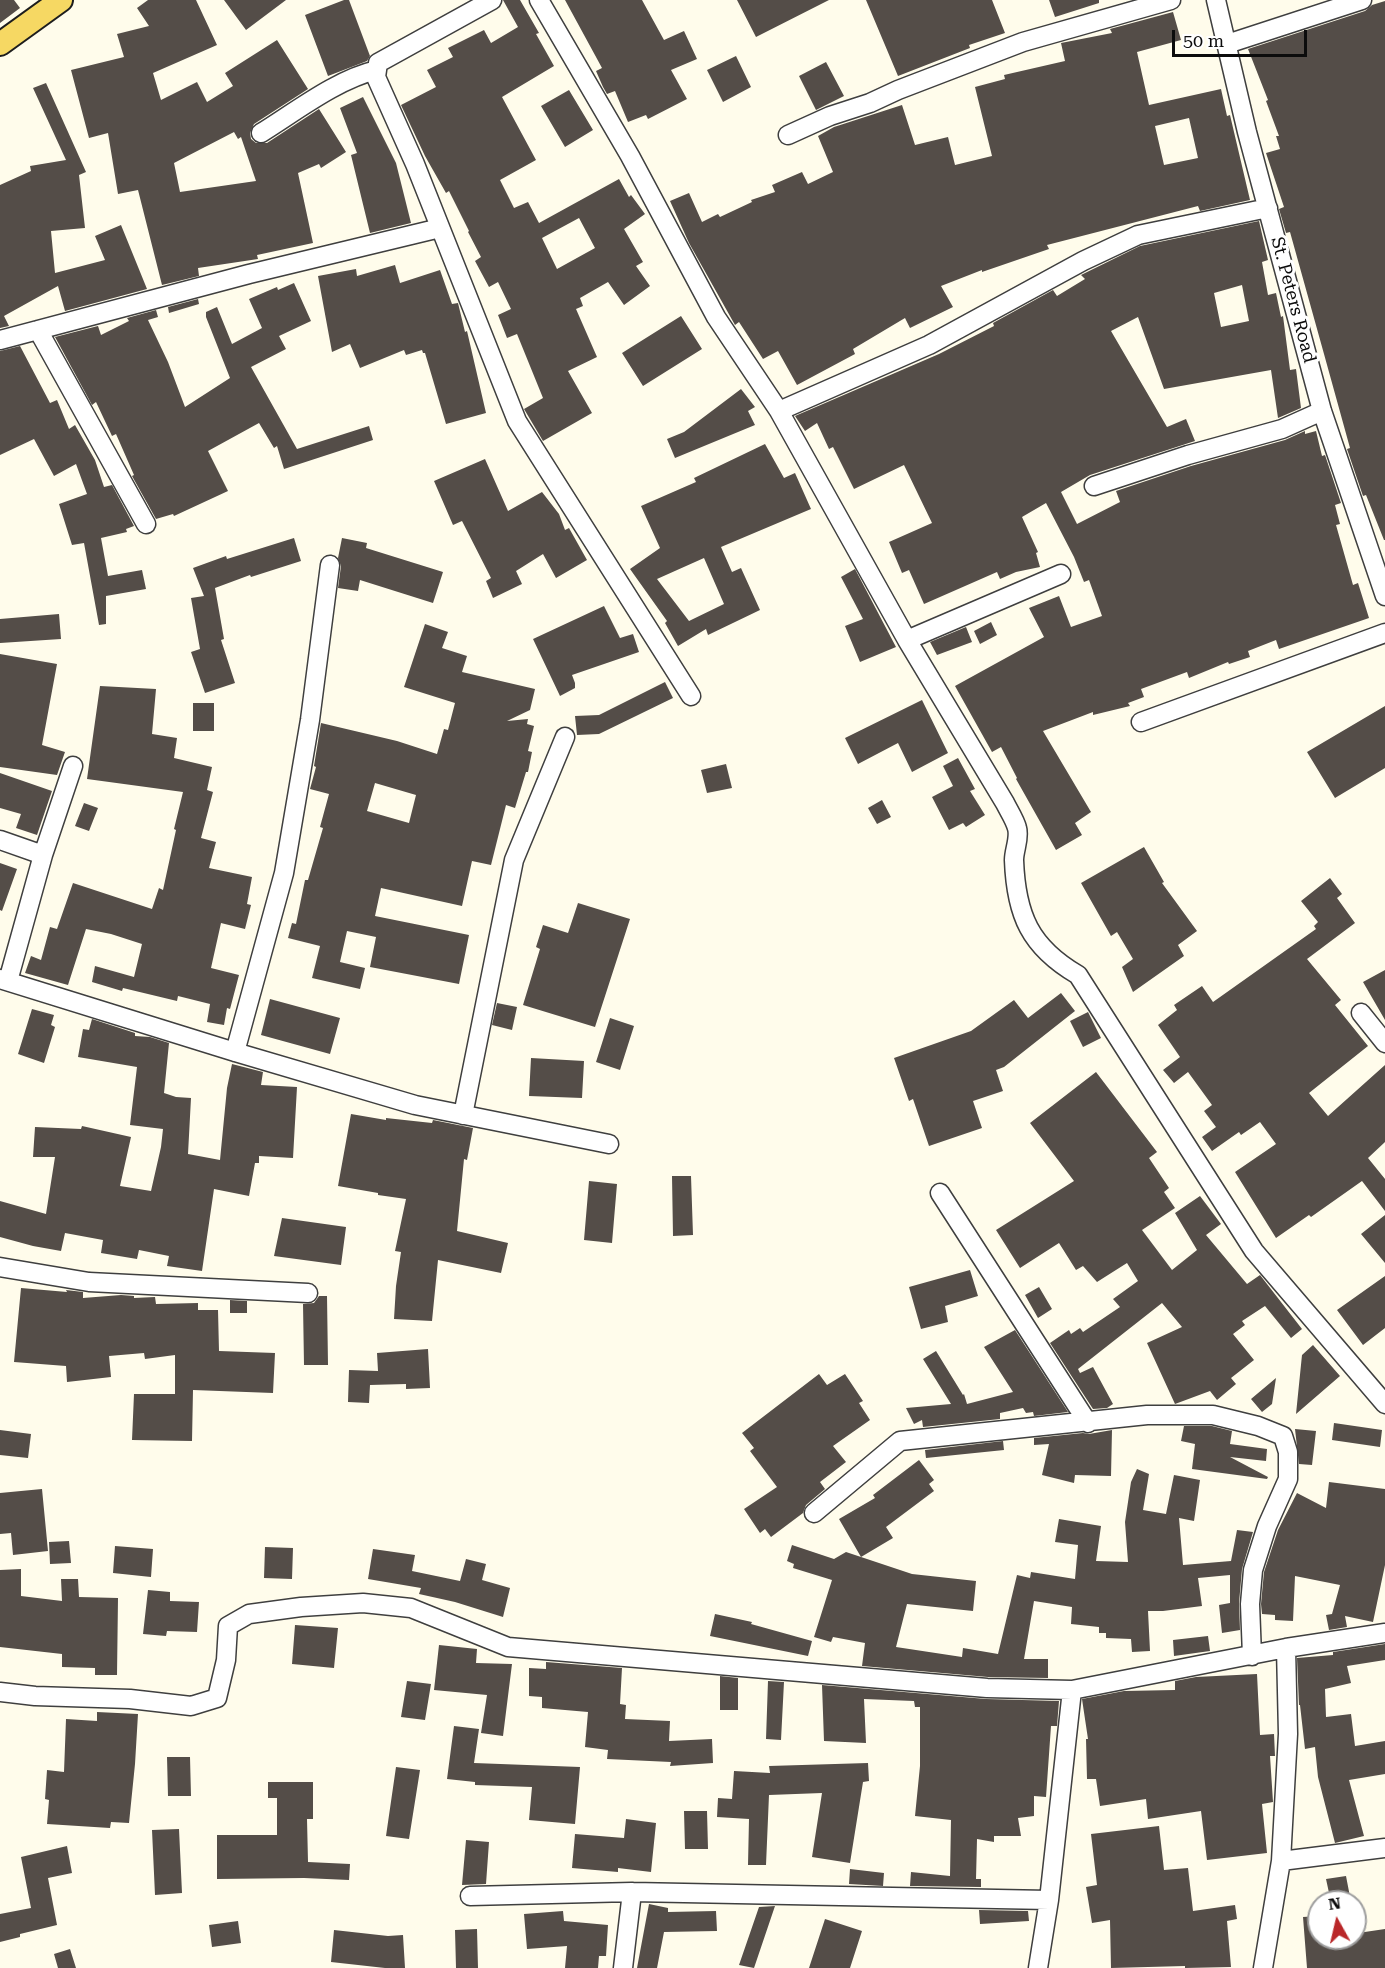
<!DOCTYPE html>
<html>
<head>
<meta charset="utf-8">
<style>
  body { margin:0 }
  #map { position:relative; width:1385px; height:1968px; overflow:hidden; background:#fffceb; font-family:"Roboto Serif",serif }
  canvas { display:block }
  .north { position:absolute; left:1307px; top:1890px; width:60px; height:60px; box-sizing:border-box; background:#fff; border:2px solid #9e9e9e; border-radius:50%; rotate:352deg; font-size:16px; font-weight:700; line-height:24px; text-align:center; color:#0c0c0c }
  .north::after { content:''; display:block; margin:auto; width:21px; height:27px; background:#b92729; clip-path:polygon(50% 0,100% 100%,50% 72%,0 100%) }
  .scale { position:absolute; left:1172px; top:30px; width:135px; height:27px; box-sizing:border-box; border:3px solid #0c0c0c; border-top:0; padding-left:8px; font-size:18px; line-height:21px; white-space:nowrap; color:#0c0c0c; -webkit-text-stroke:4px #fff; paint-order:stroke }
</style>
</head>
<body>
<div id="map">
<canvas width="1385" height="1968"></canvas>
<div class="north">N</div>
<div class="scale">50 m</div>
</div>
<script>
const ctx = document.querySelector('canvas').getContext('2d');
ctx.lineJoin = 'round';
function fill(path, color) { ctx.fillStyle = color; ctx.fill(path, 'evenodd'); }
function strokePath(path, color, width, dash) { ctx.strokeStyle = color; ctx.lineWidth = width; ctx.lineCap = dash ? 'butt' : 'round'; ctx.setLineDash(dash || []); ctx.stroke(path); }
function drawText(font, color, halo, rows, align = 'center') {
  ctx.font = font + ' "Roboto Serif",serif'; ctx.lineWidth = 6; ctx.setLineDash([]); ctx.textBaseline = 'middle'; ctx.strokeStyle = halo; ctx.fillStyle = color; for (const [text, x, y, turn = 0] of rows) {
    ctx.save(); ctx.translate(x, y); ctx.rotate((+turn || 0) * Math.PI / 180); ctx.textAlign = isNaN(turn) ? turn : align; if (halo) ctx.strokeText(text, 0, 0); ctx.fillText(text, 0, 0); ctx.restore();
  }
}
fill(new Path2D(`
  M0 0H14L20 8 0 23Z
  M148 0H196L217 45 153 73 161 100 197 82 207 102 233 86 225 73 277 40 308 89 254 124 250 133 251 139 256 143H267L319 109 346 152 321 168 319 164 298 173 313 243 257 255 258 259 198 268 199 276 162 285 138 190 118 194 108 133 89 138 71 70 124 57 117 34 149 26 137 8ZM234 132 238 139 241 137 256 181 180 192 174 163Z
  M224 0H286L246 30Z
  M344 0H349L370 56 367 61 328 76 305 15Z
  M503 0H520L539 33 536 34 554 66 502 97 536 160 500 180 514 208 528 202 539 223 619 179 629 197 631 195 645 214 624 229 643 262 636 266 650 286 624 305 608 282 580 298 583 306 576 309 597 357 568 371 592 413 543 441 524 409 543 398 517 334 507 338 498 315 511 309 498 282 489 287 475 261 481 257 468 232 469 231 449 191 446 193 425 156 401 105 436 87 427 70 453 57 448 48 484 30 491 43 518 27ZM579 218 595 248 557 269 542 238Z
  M565 0H642L664 40 684 31 697 59 671 70 687 99 648 119 646 115 628 122 615 91 607 94 603 87 596 71 602 68Z
  M737 0H829L756 37Z
  M866 0H992L1005 33 969 45 970 48 898 76Z
  M1049 0H1099V3L1055 17Z
  M1385 1V540H1384L1366 495 1363 496 1347 449 1350 448 1324 354 1290 232 1286 233 1279 209 1284 207 1266 153 1280 149 1276 136H1279L1266 101 1268 100 1248 49 1365 11 1372 5Z
  M1173 12 1181 40 1137 52 1149 105 1221 89 1227 116 1230 115 1250 200 1200 211 1198 206 1047 245 1049 249 982 272V270L941 286 953 307 910 328 905 318 853 349 855 354 797 385 778 351 763 359 739 322 735 325 689 243 670 201 689 193 702 222 718 214 720 217 752 202 751 200 775 192 772 185 802 172 808 184 833 172 818 136 834 127 902 105 915 145 948 137 955 165 992 156 975 87 1005 79 1004 75 1065 61 1061 43 1112 33 1110 29ZM1189 118 1198 158 1164 165 1155 126Z
  M736 56 751 87 723 102 707 70Z
  M826 62 844 96 816 110 799 76Z
  M46 83 86 172 79 175 85 228 51 231 55 273 105 260 95 236 121 225 147 289 65 311 58 286 4 316 9 326 0 328V185L31 171 30 166 66 160 33 88Z
  M569 90 593 130 565 147 541 106Z
  M363 97 396 163 411 223 370 233 351 155 357 153 340 108Z
  M1259 221 1268 260 1262 262 1268 295 1276 293 1281 317 1283 316 1290 370 1296 369 1301 408 1278 418 1271 370 1164 389 1138 317 1111 331 1167 427 1186 419 1195 441 1090 475 1061 492 1077 524 1120 502 1116 491 1191 466 1285 440 1305 431V434L1316 431 1322 456 1325 455 1341 503 1335 505 1340 524 1336 525 1353 585 1358 583 1369 618 1279 649 1276 640 1248 651 1250 657 1229 664 1228 662 1189 678 1187 672 1141 689 1144 697 1128 703 1130 706 1093 715V712L1043 731 1091 812 1075 823 1082 835 1056 850 1016 779 1017 778 1001 747 992 752 955 686 1044 637 1029 608 1059 596 1071 627 1102 616 1089 580 1084 582 1074 557 1046 503 1022 517 1038 552 1036 553 1040 567 1016 572 1000 579 997 572 924 604 909 570 902 573 889 542 932 523 904 465 854 489 833 447 829 449 817 423 805 431 795 416 939 354 994 326 993 323 1053 290 1057 296 1085 279 1081 275 1140 246ZM1242 285 1249 321 1221 327 1214 293Z
  M395 265 400 283 440 270 452 304 458 303 465 332 467 331 486 413 446 424 425 353H423L422 350 406 355 404 350 360 368 350 344 332 352 318 276 356 269 357 276Z
  M294 283 311 321 279 336 286 349 251 367 297 449 369 426 373 440 284 469 277 446 274 448 259 423 208 451 228 491 174 516 173 514 156 519 132 476 134 475 116 434 112 436 96 402 92 405 55 337 98 326 101 335 129 321 127 318 156 310 158 317 148 320 168 362 185 407 230 378 206 317V312L217 307 232 344 262 328 249 299 277 287 278 290Z
  M198 299 199 304 169 313 168 307Z
  M681 316 702 349 643 386 622 353Z
  M20 346 50 403 57 400 69 429 75 425 95 460 104 487 112 485 134 526 126 529 127 532 101 538 108 576 142 570 146 589 106 596V624L99 625 84 543 72 545 59 504 87 494 76 464 54 476 34 439 0 455V351Z
  M741 389 755 407 748 411 755 425 675 458 667 439 684 432Z
  M765 444 784 478 795 473 811 509 721 547 732 572 741 568 760 610 708 635 706 629 678 646 665 623 667 621 630 569 660 548 641 506 696 482 694 478ZM704 558 724 604 689 621 657 579Z
  M485 459 508 511 542 492 559 514 565 530 569 528 587 560 556 578 543 554 516 571 522 584 493 598 486 581 491 578 462 521 453 525 434 481Z
  M294 538 301 561 251 577 250 575 215 588 224 639 221 640 235 683 205 693 191 652 200 649 191 598 204 596 193 568 226 556 227 559Z
  M342 538 367 543 366 548 443 572 433 603 360 580 358 591 338 588 341 566 338 558Z
  M855 569 896 647 860 662 845 626 863 619 841 577Z
  M604 606 620 638 633 634 639 652 572 675 575 683V688L560 696 533 639Z
  M59 614 61 639 0 643V619Z
  M991 622 997 635 980 644 974 631Z
  M425 624 448 632 442 648 467 656 462 672 535 689 530 710 507 721 528 719 527 724 534 726 528 751 532 752 528 772H526L515 808 506 805 491 865 472 861 462 906 381 888 375 916 469 935 459 984 370 967 376 937 347 931 340 962 365 968 360 989 312 978 320 946 288 938 292 923 296 924 305 880H308L323 828 320 827 329 794 310 789 316 767 314 766 321 723 397 741 437 754 444 729 448 730 455 703 404 687ZM375 783 416 795 409 823 367 811Z
  M966 627 972 642 937 655 930 642Z
  M0 654 57 664 42 745 65 752 57 775 0 767Z
  M665 682 673 698 599 734 577 735 575 716 599 715Z
  M100 686 156 689 152 734 177 738 174 758 212 767 207 790 213 792 201 838 216 842 209 868 252 877 247 904 251 905 245 929 221 923 211 968 239 975 230 1009 227 1008 224 1025 207 1022 210 1004 178 996 177 1001 123 988 122 991 92 982 95 966 134 977 142 944 111 934 86 929 68 985 25 973 31 956 41 960 50 927 57 929 73 883 152 909 159 888 163 890 176 830 174 829 183 792 87 779Z
  M922 700 948 753 912 772 898 743 858 764 845 738Z
  M193 703H214V731H193Z
  M1385 706V768L1335 798 1307 752Z
  M958 758 975 789 970 791 985 815 966 827 963 823 949 830 932 797 953 786 943 766Z
  M726 764 732 788 707 793 701 770Z
  M0 773 52 791 37 835 16 828 21 814 0 808Z
  M882 800 891 817 877 824 868 808Z
  M84 803 98 808 89 831 75 826Z
  M1144 847 1164 882 1162 883 1197 931 1178 945 1184 956 1133 992 1122 967 1133 959 1117 932 1111 936 1081 883Z
  M0 863 17 869 2 911 0 910Z
  M1330 878 1342 894 1337 898 1355 923 1307 959 1341 1000 1335 1005 1368 1046 1309 1093 1328 1116 1385 1065V1142L1368 1158 1385 1179V1211L1362 1181 1311 1217 1309 1215 1276 1238 1235 1172 1276 1144 1260 1122 1241 1135 1239 1132 1212 1151 1202 1137 1216 1127 1204 1111 1212 1105 1188 1072 1174 1083 1163 1070 1180 1057 1158 1025 1177 1010 1174 1005 1202 986 1213 1002 1316 929 1314 926 1318 922 1301 901Z
  M578 903 630 919 595 1027 523 1005 540 949 536 947 543 925 568 933Z
  M1385 970V1020L1363 982Z
  M1061 993 1075 1011 1004 1067 996 1070 1003 1091 973 1101 982 1128 929 1146 913 1099 909 1101 894 1058 971 1031 1014 1000 1028 1018Z
  M270 999 340 1018 330 1054 261 1035Z
  M497 1003 517 1007 512 1030 492 1025Z
  M32 1009 54 1015 51 1025 55 1027 44 1063 18 1054Z
  M1088 1012 1101 1038 1083 1047 1070 1021Z
  M610 1018 634 1026 620 1070 596 1062Z
  M92 1019 135 1033V1036L150 1037 169 1043 164 1093 176 1097 191 1098 188 1154 220 1160 227 1088 232 1064 263 1072 261 1085 297 1087 293 1158 259 1156V1163H255L249 1196 214 1189 202 1271 167 1266 169 1256 139 1250 137 1259 101 1253 103 1240 65 1233 61 1251 33 1246 0 1237V1201L46 1214 55 1157H33L35 1127 81 1129 82 1126 131 1137 120 1186 151 1191 161 1147 163 1129 130 1125 137 1067 78 1057 83 1029 89 1030Z
  M531 1058 584 1061 582 1098 529 1096Z
  M1096 1072 1157 1152 1149 1158 1169 1188 1164 1192 1175 1208 1142 1230 1172 1270 1197 1250 1175 1213 1200 1196 1221 1224 1206 1235 1247 1284 1260 1275 1302 1329 1291 1338 1265 1306 1242 1321 1245 1325 1233 1334 1254 1360 1231 1378 1236 1384 1217 1400 1210 1391 1175 1404 1147 1343 1182 1327 1162 1303 1078 1369 1080 1373 1093 1367 1113 1404 1107 1408 1093 1409 1050 1343 1069 1330 1071 1334 1080 1328 1083 1332 1120 1307 1113 1299 1138 1281 1127 1263 1097 1282 1083 1266 1076 1270 1059 1243 1020 1268 996 1230 1074 1181 1030 1123Z
  M351 1114 386 1120V1118L432 1123 433 1120 473 1128 467 1160 464 1159 457 1231 508 1243 501 1273 438 1260 432 1321 394 1319 396 1286 401 1252 395 1251 406 1199 378 1195V1193L338 1186Z
  M672 1176H691L693 1235 673 1236Z
  M589 1181 617 1184 612 1243 584 1240Z
  M1385 1215V1263L1361 1234Z
  M282 1218 346 1227 341 1265 274 1256Z
  M970 1270 978 1296 945 1306 948 1322 921 1329 909 1287Z
  M1385 1276V1328L1363 1345 1337 1310Z
  M1039 1287 1052 1309 1038 1318 1025 1295Z
  M21 1288 67 1292 66 1290 83 1292V1298L121 1295 134 1296V1298L155 1297 156 1304 198 1303V1310H218L219 1351 275 1353 273 1393 193 1390 192 1441 132 1440 134 1394H175V1355L145 1359 144 1353 109 1356 111 1377 67 1382 66 1366 14 1362Z
  M319 1296H327L328 1365H304L303 1304 314 1303Z
  M230 1300 247 1301V1313H230Z
  M1015 1330 1068 1412 1034 1416 1033 1412 1026 1413 1023 1408 1000 1413V1419L923 1427 922 1420 914 1424 906 1408 951 1404 923 1359 936 1351 963 1395 964 1394 967 1404 1013 1392 984 1347Z
  M1313 1345 1340 1376 1296 1414 1302 1355Z
  M428 1349 430 1388 406 1389V1384L370 1385 369 1403 348 1402 349 1370 378 1371 377 1353Z
  M819 1374 827 1385 845 1374 863 1401 859 1403 870 1420 833 1446 846 1462 820 1482 825 1489 806 1505 803 1513 771 1537 765 1529 760 1533 744 1509 777 1487 750 1451 754 1448 742 1433Z
  M1276 1378 1272 1404 1262 1412 1251 1399Z
  M1334 1423 1382 1430 1380 1447 1332 1440Z
  M1184 1426H1212L1232 1431 1230 1444 1267 1449 1266 1461 1230 1457 1268 1477 1267 1479 1192 1469 1195 1444 1181 1441Z
  M1295 1429 1316 1431 1312 1465 1299 1464Z
  M0 1430 31 1434 28 1458 0 1455Z
  M1112 1430 1111 1476 1075 1475 1074 1483 1042 1475 1049 1444 1034 1445V1438L1083 1433 1089 1434Z
  M1003 1441 1004 1450 926 1458 925 1450Z
  M919 1460 934 1480 929 1484 934 1491 886 1527 893 1538 861 1557 839 1519 875 1498 873 1495Z
  M1137 1469 1149 1474 1143 1510 1166 1514 1174 1475 1200 1480 1194 1521 1179 1518 1183 1565 1231 1561 1237 1530 1253 1532 1242 1569 1239 1603 1240 1630 1222 1633 1219 1605 1230 1603V1575L1198 1578 1202 1606 1163 1611H1148L1150 1651 1132 1652 1131 1639 1106 1638V1633H1099V1627L1071 1624 1072 1607 1034 1601 1024 1659H1048V1678L988 1677 862 1666 865 1643 833 1637 831 1642 814 1637 832 1580 793 1568 794 1564 787 1561 792 1545 834 1559 846 1552 912 1574 976 1581 973 1611 907 1604 896 1647 962 1657 963 1648 998 1654 1017 1575 1030 1578 1031 1572 1075 1579 1078 1545 1055 1542 1059 1519 1101 1526 1096 1561 1128 1562 1125 1522 1131 1482Z
  M1329 1482 1385 1489V1565L1373 1622 1345 1616 1347 1627 1329 1630 1326 1615 1332 1614 1340 1585 1295 1576 1293 1621 1275 1620V1615L1262 1614 1261 1604 1264 1572 1278 1530 1297 1493 1326 1508Z
  M42 1489 48 1551 13 1555 11 1533 0 1534V1493Z
  M69 1541 71 1563 50 1564 49 1542Z
  M115 1546 153 1549 151 1577 113 1573Z
  M265 1547 293 1548 292 1579 264 1578Z
  M373 1549 415 1555 412 1571 460 1581 466 1559 486 1564 482 1580 510 1588 503 1617 455 1602 419 1594 421 1588 368 1579Z
  M21 1569V1596L62 1601 61 1579H78L79 1597 118 1598 117 1675H95V1668L62 1667V1654L0 1647V1570Z
  M148 1590 170 1592V1601L199 1602 197 1632 167 1631 166 1636 143 1634Z
  M715 1614 752 1622 751 1624 812 1641 808 1656 710 1636Z
  M295 1625 338 1628 334 1668 292 1664Z
  M1208 1636 1210 1651 1174 1656 1173 1640Z
  M1385 1644V1660L1347 1666 1351 1683 1325 1689 1326 1717 1351 1714 1355 1746 1385 1741V1774L1349 1780 1364 1836 1335 1843 1318 1777 1315 1747 1305 1749 1300 1705H1299L1297 1658 1333 1655V1652Z
  M439 1645 477 1649 476 1663 512 1664 503 1736 481 1733 487 1695 434 1690Z
  M546 1662 622 1668 620 1704 626 1705 625 1719 670 1721 669 1741 712 1739 713 1763 670 1766 671 1762 607 1759 608 1750 585 1747 588 1712 542 1708V1697L529 1696V1668L546 1669Z
  M1257 1674 1260 1735 1274 1734 1275 1756H1270L1273 1802 1262 1804 1267 1853 1207 1860 1201 1811 1148 1819 1146 1799 1100 1806 1096 1779H1087L1086 1739H1088L1082 1699 1124 1691 1175 1690V1681L1196 1677Z
  M720 1676 738 1678V1710H720Z
  M407 1681 431 1684 425 1720 401 1717Z
  M768 1681 784 1682 781 1740 766 1739Z
  M822 1685 986 1699 1059 1701 1057 1726H1051L1046 1797 1034 1796V1816L1018 1818 1021 1836H994V1842L977 1839 976 1879H981V1887L910 1886 911 1872 950 1876 951 1820 915 1816 920 1766V1707H915L914 1701 864 1699 866 1743 824 1741Z
  M97 1712 138 1714 135 1764 129 1823 111 1822 110 1828 47 1824 49 1800 45 1799 47 1770 64 1772 66 1719 97 1721Z
  M454 1726 479 1729 474 1763 580 1767 575 1824 529 1820 532 1787 475 1785V1782L447 1779Z
  M167 1757H190L191 1796H168Z
  M868 1763 869 1781 863 1782 850 1863 812 1857 822 1793 769 1795 766 1865H748L749 1819 717 1817 718 1798 732 1799 734 1771 770 1773 769 1766Z
  M396 1767 420 1770 409 1839 386 1836Z
  M268 1782H313V1819H307L308 1862 350 1864 349 1880 304 1878 217 1879V1835H277V1798H268Z
  M684 1811H707L708 1849H685Z
  M626 1819 656 1823 651 1872 618 1868V1872L572 1868 575 1834 624 1838Z
  M1159 1826 1164 1870 1188 1868 1193 1911 1235 1905 1237 1919 1227 1921 1231 1967 1185 1968V1966L1111 1968 1110 1920 1092 1923 1086 1887 1097 1885 1091 1834Z
  M179 1829 182 1893 155 1895 152 1830Z
  M466 1840 489 1842 486 1884 462 1885Z
  M67 1846 72 1873 48 1878 57 1925 20 1934V1937L0 1942V1914L31 1908 21 1857Z
  M850 1869 884 1873 883 1886 849 1884Z
  M1346 1876 1351 1902H1331L1326 1879Z
  M649 1904 668 1908V1912L716 1911 717 1931 664 1932 657 1968H637Z
  M775 1906 754 1968 739 1965 759 1907Z
  M979 1910 1028 1911 1029 1921 980 1924Z
  M563 1911 564 1921 608 1925 606 1956H599L598 1968H565L567 1946 527 1949 524 1914Z
  M1319 1916V1938H1359L1358 1933 1385 1929V1968H1307L1303 1917Z
  M825 1919 862 1931 850 1968H809Z
  M238 1921 241 1943 212 1947 209 1925Z
  M477 1929 478 1968H456L455 1930Z
  M334 1930 388 1936 403 1935 405 1968H385L331 1962Z
  M70 1949 76 1968H58L54 1954Z`), '#544d48');
const minor = new Path2D(`
  M492 0 378 63 376 77 415 164 517 421 691 696
  M539 0 630 156 716 317 779 411 907 640 1005 803C1009 811 1015 820 1017 828 1020 838 1014 850 1014 860 1016 915 1030 947 1078 975L1254 1251 1385 1404
  M1216 0 1247 132 1322 411 1385 596
  M1227 44 1362 0
  M261 133C295 112 337 79 377 70
  M788 135 830 116 870 103 898 90 1023 42 1171 0
  M38 330 146 524
  M0 340 249 274 440 228
  M779 411 929 345 1083 261 1138 235 1268 208
  M1094 486 1188 455 1282 429 1322 411
  M907 640 1061 574
  M1141 722 1385 633
  M0 840 43 855 8 981
  M43 855 73 766
  M0 979 235 1052 415 1105 609 1144
  M1361 1013 1385 1043
  M235 1052 284 873 310 720 330 565
  M463 1115 514 860 565 737
  M940 1193 1088 1423
  M0 1267 89 1282 308 1293
  M814 1513 900 1441 1147 1415H1213L1258 1426 1283 1436 1288 1452V1479L1267 1526 1253 1570 1250 1604 1252 1656
  M0 1692 35 1696 130 1699 191 1706 217 1698 226 1660 228 1626 249 1614 301 1607 363 1603 411 1608 508 1647 987 1688 1072 1690 1286 1648 1385 1633
  M1281 1861 1385 1848
  M470 1896 632 1892 1049 1900
  M623 1968 632 1892
  M1038 1968 1049 1900 1072 1690
  M1263 1968 1281 1861 1288 1734 1286 1648`);
const major = new Path2D(`
  M0 44 61 0`);
strokePath(minor, '#3f3f3f', 21);
strokePath(major, '#1d1d1d', 26);
strokePath(minor, '#fff', 18);
strokePath(major, '#f6d863', 22);
drawText('18px', '#0c0c0c', '#fff', [
  ["St. Peters Road",1293,300,75]
]);
</script>
</body>
</html>
